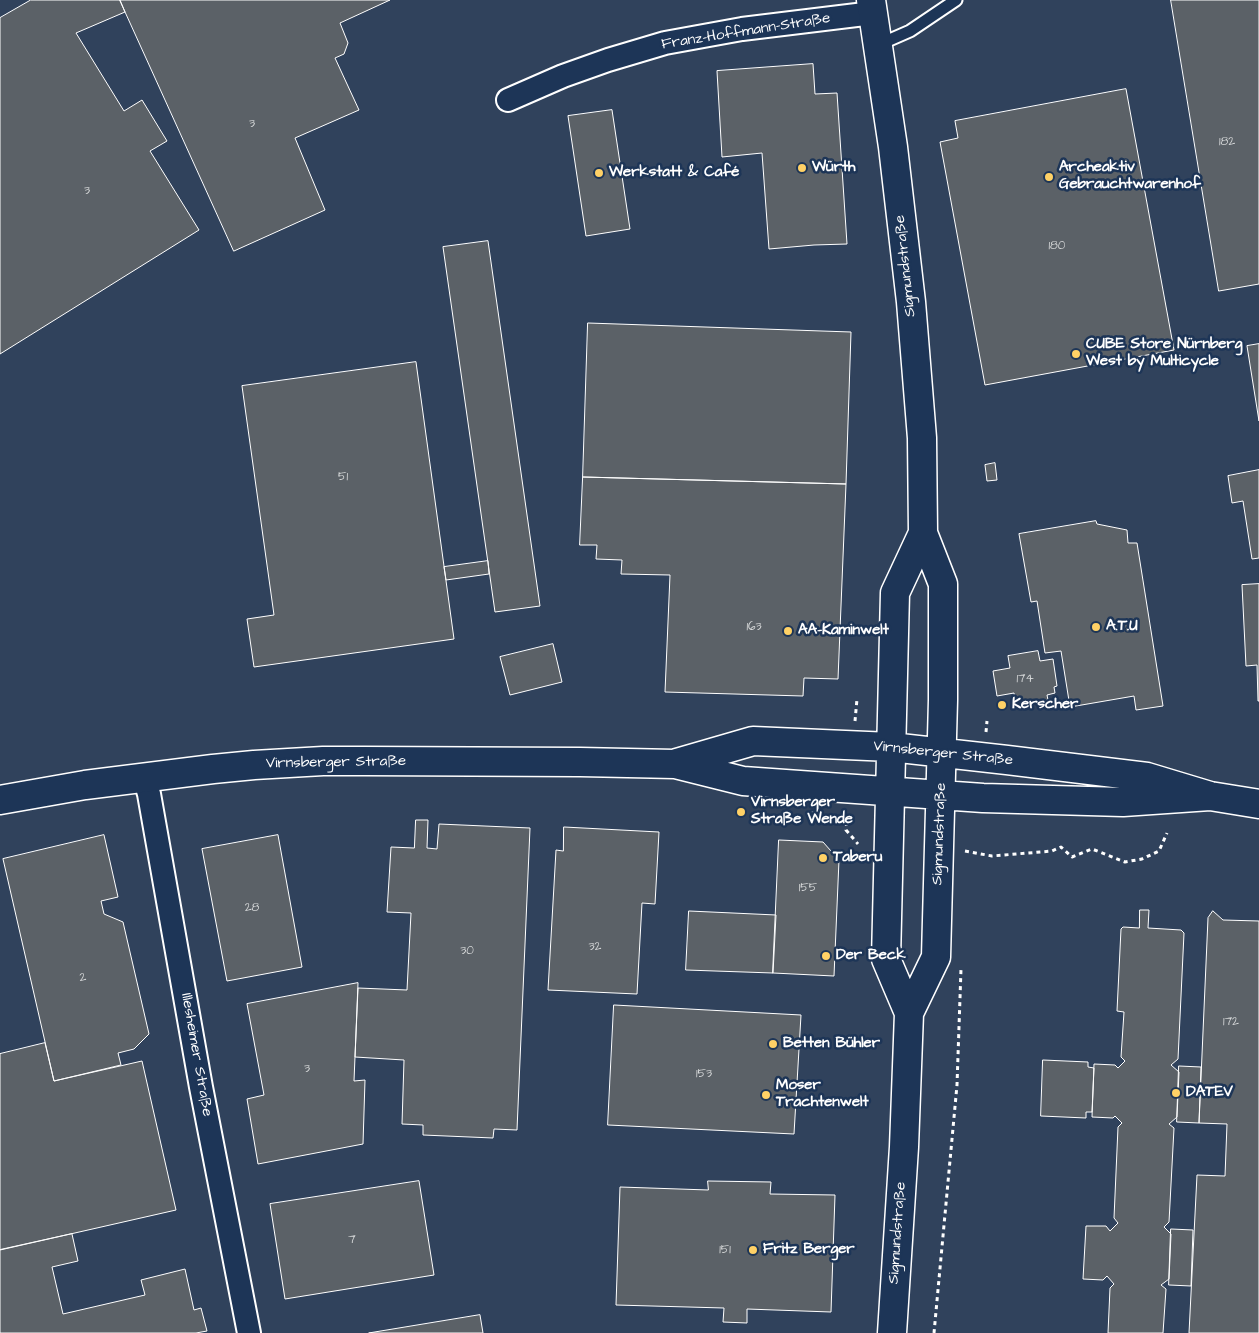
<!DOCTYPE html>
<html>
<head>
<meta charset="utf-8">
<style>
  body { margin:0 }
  canvas { display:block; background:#1d3557 }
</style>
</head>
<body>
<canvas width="1259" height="1333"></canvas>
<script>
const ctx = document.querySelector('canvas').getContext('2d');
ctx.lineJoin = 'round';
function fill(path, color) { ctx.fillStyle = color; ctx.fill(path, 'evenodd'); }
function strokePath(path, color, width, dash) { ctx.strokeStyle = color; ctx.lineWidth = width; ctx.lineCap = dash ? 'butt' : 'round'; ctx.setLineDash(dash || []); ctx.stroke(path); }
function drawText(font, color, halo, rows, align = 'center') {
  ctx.font = font + ' "Architects Daughter",sans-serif'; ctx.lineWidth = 5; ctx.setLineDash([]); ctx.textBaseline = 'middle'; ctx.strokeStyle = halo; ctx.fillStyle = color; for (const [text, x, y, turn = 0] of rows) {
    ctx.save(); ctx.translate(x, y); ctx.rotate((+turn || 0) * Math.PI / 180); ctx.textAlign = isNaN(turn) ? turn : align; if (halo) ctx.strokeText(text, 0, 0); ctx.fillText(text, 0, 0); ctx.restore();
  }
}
fill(new Path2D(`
  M0 0H1259V1333H0Z`), '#30425c');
const building = new Path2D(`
  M31 0H120L125 12 76 33 124 111 142 100 167 141 150 151 199 230 0 354V18Z
  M120 0H390L340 23 348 43 344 54 335 58 359 110 295 138 325 210 234 251Z
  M1171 0H1259V284L1219 291Z
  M813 64 815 94 837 93 847 244 814 245 769 249 762 153 722 157 717 71Z
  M1126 89 1174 350 985 385 940 142 958 138 955 121Z
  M612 110 630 229 586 236 568 116Z
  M488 241 540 606 495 612 443 247Z
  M588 323 851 332 846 484 583 477Z
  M1259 344V421L1247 346Z
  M416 362 454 639 254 667 247 619 274 615 242 386Z
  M995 463 997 480 987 481 985 465Z
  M1259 470V558L1252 559 1243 501 1232 503 1228 476Z
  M583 477 846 484 838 679 804 678 803 696 665 692 670 575 621 574 622 560 596 559 597 545H580Z
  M1096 521 1097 524 1127 530 1128 543H1137L1163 706 1136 710 1134 696 1070 707 1061 651 1045 653 1037 601 1031 602 1019 534Z
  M488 561 489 574 446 580 444 567Z
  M1259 584V701H1258L1257 665 1246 666 1242 585Z
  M553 644 562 682 510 695 500 657Z
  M1038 651 1040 661 1053 659 1057 686 1054 687 1055 693 1047 695 1048 700 1016 706 1014 693 997 696 993 671 1010 668 1008 656Z
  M416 820H428L427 848 437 849 439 824 530 828 517 1130 494 1129 493 1138 423 1135V1125L402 1124 404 1060 355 1057 358 988 407 990 411 913 387 912 391 847 414 848Z
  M564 827 659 832 655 904 642 903 637 994 548 990 556 850 563 851Z
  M104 835 118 897 101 901 104 914 123 922 149 1034 134 1049 118 1053 121 1065 54 1081 3 859Z
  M278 835 302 967 227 981 202 849Z
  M779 840 823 842 839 860 834 976 773 973Z
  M1140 910H1149L1148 928 1181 930 1184 933 1178 1059 1171 1065 1179 1072 1177 1117 1169 1124 1174 1128 1169 1222 1164 1227 1171 1234 1169 1279 1161 1285 1166 1289 1163 1333H1108L1110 1288 1114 1284 1107 1276 1103 1280 1083 1279 1086 1226H1106L1110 1231 1118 1223 1114 1218 1118 1127 1122 1123 1115 1116 1113 1118 1092 1117 1094 1064 1115 1065 1118 1068 1125 1061 1121 1057 1124 1012 1117 1011 1121 929 1123 927 1139 928Z
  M689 911 776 915 773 973 686 970Z
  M1213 911 1223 920 1259 921V1333H1189L1197 1175 1225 1176 1227 1124 1199 1123 1208 918Z
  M358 983 354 1081 365 1080 363 1144 258 1164 247 1099 264 1095 247 1004Z
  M614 1005 801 1015 794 1134 608 1125Z
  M45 1043 54 1081 142 1061 176 1210 0 1250V1054Z
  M1043 1060 1088 1062V1067L1094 1068 1092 1112H1086V1118L1041 1116Z
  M1179 1066 1201 1067 1199 1123 1177 1122Z
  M419 1181 434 1275 285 1299 270 1204Z
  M708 1181 771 1182 770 1194 835 1195 831 1312 747 1309V1323L723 1322 724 1308 616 1305 620 1187 708 1190Z
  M1171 1229 1193 1230 1191 1286 1169 1285Z
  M72 1234 78 1261 52 1267 63 1314 145 1295 141 1280 185 1269 194 1310 201 1308 207 1331 196 1333H0V1250Z
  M480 1315 483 1333H369Z`);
fill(building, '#5b6167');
strokePath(building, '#fff', 1);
const service = new Path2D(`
  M878 45 910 31 956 0`);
const minor = new Path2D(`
  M508 100 563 76 608 60 665 43 742 29 873 13
  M144 777 149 794 201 1087 249 1333`);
const secondary = new Path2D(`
  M871 0 893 147 911 302 922 438 923 533 943 584V700L936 957 909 1013 904 1147 892 1333
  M677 763 753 741 891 747 1007 760 1147 777 1210 796 1259 804
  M0 800 85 785 213 769 254 765 323 761H364L580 762 675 764 743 781 983 798 1123 802 1210 796
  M909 1013 886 959 895 593 923 533`);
strokePath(service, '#fff', 15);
strokePath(minor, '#fff', 26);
strokePath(secondary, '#fff', 31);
strokePath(new Path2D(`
  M855 721 857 699
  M986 732 987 721
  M847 814 846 830 858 844
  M741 815V812
  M965 851 992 856 1052 851 1061 847 1072 857 1092 849 1125 862 1142 859 1159 851 1167 833
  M934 1333 957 1085 961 969`), '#fff', 3, [4, 4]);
strokePath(service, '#1d3557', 11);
strokePath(minor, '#1d3557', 22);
strokePath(secondary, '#1d3557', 28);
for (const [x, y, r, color] of [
  [802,168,5,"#ffd166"],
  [599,173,5,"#ffd166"],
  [1049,177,5,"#ffd166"],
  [1076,354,5,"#ffd166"],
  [1096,627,5,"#ffd166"],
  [788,631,5,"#ffd166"],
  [1002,705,5,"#ffd166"],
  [741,812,5,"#ffd166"],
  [823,858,5,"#ffd166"],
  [826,956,5,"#ffd166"],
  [773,1044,5,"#ffd166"],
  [1176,1093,5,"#ffd166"],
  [766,1095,5,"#ffd166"],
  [753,1250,5,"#ffd166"]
]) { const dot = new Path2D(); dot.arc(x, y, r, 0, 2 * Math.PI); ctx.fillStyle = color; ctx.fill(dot); strokePath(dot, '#1d3557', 2); }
drawText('12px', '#d6d8d9', null, [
  ["3",252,124],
  ["182",1227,142],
  ["3",87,191],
  ["180",1057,246],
  ["51",343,477],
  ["163",754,627],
  ["174",1025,679],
  ["155",808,888],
  ["28",252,908],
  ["32",595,947],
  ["30",467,951],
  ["2",83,978],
  ["172",1231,1022],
  ["3",307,1069],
  ["153",704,1074],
  ["7",352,1240],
  ["151",725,1250]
]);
drawText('15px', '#fff', '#1d3557', [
  ["Franz-Hoffmann-Straße",746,32,-9],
  ["Sigmundstraße",906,266,-96],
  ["Virnsberger Straße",943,754,6],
  ["Virnsberger Straße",336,763,-1],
  ["Sigmundstraße",940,834,-88],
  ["Illesheimer Straße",196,1055,80],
  ["Sigmundstraße",898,1233,-86]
]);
drawText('bold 15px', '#fff', '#1d3557', [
  ["Würth",812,168],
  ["Archeaktiv",1059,168],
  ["Gebrauchtwarenhof",1059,185],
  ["Werkstatt & Café",609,173],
  ["CUBE Store Nürnberg",1086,345],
  ["West by Multicycle",1086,362],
  ["A.T.U",1106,627],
  ["AA-Kaminwelt",798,631],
  ["Kerscher",1012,705],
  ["Virnsberger",751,803],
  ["Straße Wende",751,820],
  ["Taberu",833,858],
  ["Der Beck",836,956],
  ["Betten Bühler",783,1044],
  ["Moser",776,1086],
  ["Trachtenwelt",776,1103],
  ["DATEV",1186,1093],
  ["Fritz Berger",763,1250]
], 'left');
</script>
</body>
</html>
